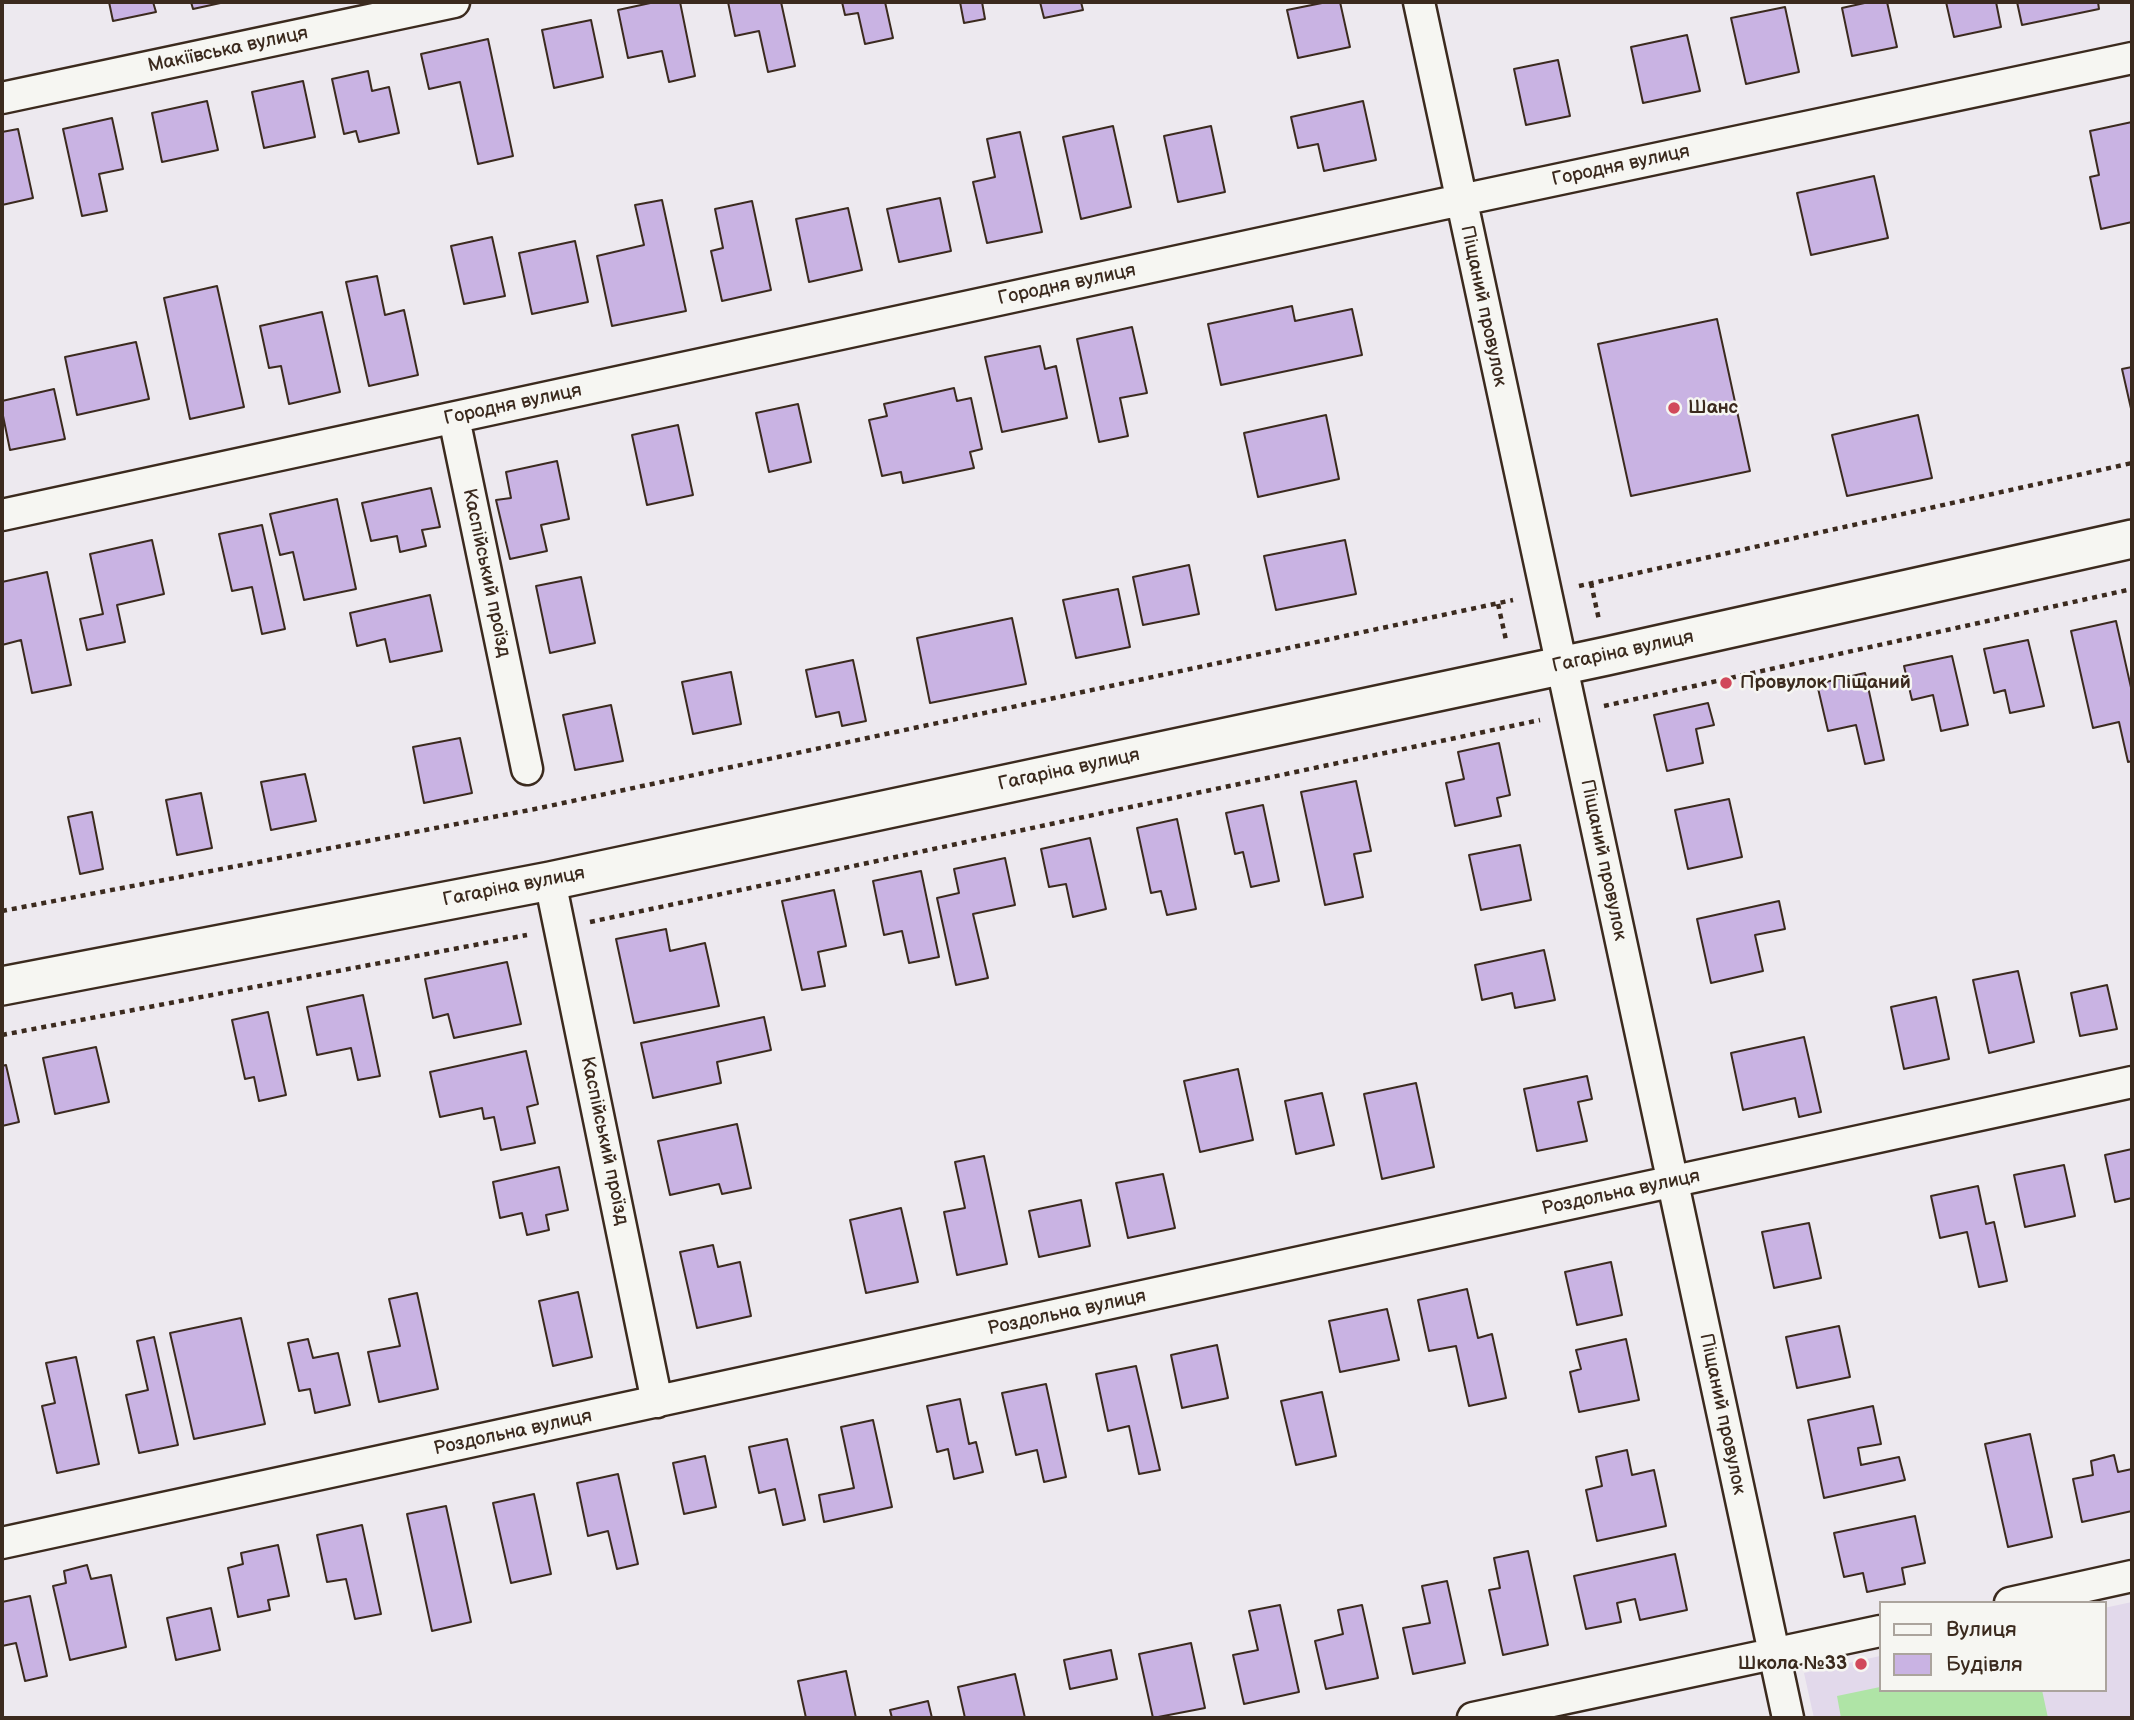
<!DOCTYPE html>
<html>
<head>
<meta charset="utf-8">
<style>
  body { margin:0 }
  #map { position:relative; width:2134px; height:1720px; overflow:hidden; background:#ede9ef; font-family:"Balsamiq Sans",sans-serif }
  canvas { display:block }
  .frame { position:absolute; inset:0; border:4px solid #3b2a1e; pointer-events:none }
  .legend { position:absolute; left:1879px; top:1601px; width:228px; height:91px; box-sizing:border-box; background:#f6f6f2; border:2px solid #aba49d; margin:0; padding:9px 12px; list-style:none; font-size:21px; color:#3b2a1e }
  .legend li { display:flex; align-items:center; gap:14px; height:35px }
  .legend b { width:35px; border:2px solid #aba49d }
</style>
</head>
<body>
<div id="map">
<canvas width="2134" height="1720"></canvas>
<div class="frame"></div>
<ul class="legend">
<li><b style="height:9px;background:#f6f6f2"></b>Вулиця</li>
<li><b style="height:19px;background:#c9b3e3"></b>Будівля</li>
</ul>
</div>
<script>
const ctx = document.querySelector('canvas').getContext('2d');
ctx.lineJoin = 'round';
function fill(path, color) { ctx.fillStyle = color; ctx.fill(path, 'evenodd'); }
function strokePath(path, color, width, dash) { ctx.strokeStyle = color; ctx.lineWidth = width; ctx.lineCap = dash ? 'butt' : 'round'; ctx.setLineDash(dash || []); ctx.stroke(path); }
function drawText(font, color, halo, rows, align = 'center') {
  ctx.font = font + ' "Balsamiq Sans",sans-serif'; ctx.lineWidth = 5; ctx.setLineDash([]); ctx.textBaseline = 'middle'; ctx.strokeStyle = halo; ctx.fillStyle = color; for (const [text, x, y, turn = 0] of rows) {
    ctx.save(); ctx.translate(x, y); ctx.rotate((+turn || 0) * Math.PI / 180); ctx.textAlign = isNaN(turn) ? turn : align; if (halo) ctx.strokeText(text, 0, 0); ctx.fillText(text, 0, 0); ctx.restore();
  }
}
fill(new Path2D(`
  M2132 1602V1718H1814L1804 1673 1880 1656V1690H2104V1608Z`), '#e2d9eb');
fill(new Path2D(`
  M1880 1687V1690H2042L2048 1718H1841L1837 1696Z`), '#afe4a6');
const building = new Path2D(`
  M109 2H153L156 12 113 21Z
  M191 2H225L193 9Z
  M655 2H680L695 76 669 82 662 51 628 58 618 10Z
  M728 2H781L795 66 768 72 759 31 735 36Z
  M842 2H885L893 38 865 44 858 13 845 15Z
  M960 2H982L985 19 964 23Z
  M1040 2H1081L1083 10 1044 18Z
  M1327 2H1340L1350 47 1298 58 1287 10Z
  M1869 2H1887L1897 47 1852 56 1842 8Z
  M1946 2H1996L2001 27 1954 37Z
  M2017 2H2098L2099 9 2022 25Z
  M1785 7 1799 72 1746 84 1731 18Z
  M591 20 603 77 554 88 542 30Z
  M1687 35 1700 91 1643 103 1631 47Z
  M488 39 513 156 478 164 460 82 429 89 421 54Z
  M1558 60 1570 116 1526 125 1514 69Z
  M368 71 372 91 389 87 399 133 359 142 356 131 344 134 332 79Z
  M303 81 315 137 264 148 252 92Z
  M207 101 218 150 162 162 152 113Z
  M1363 101 1376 160 1324 171 1318 144 1298 148 1291 117Z
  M112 118 123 169 99 174 107 211 82 216 63 129Z
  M2132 122V222L2101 229 2090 177 2099 175 2090 131Z
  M1113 126 1131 207 1081 219 1063 137Z
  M1211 126 1225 192 1178 202 1164 136Z
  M18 129 33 198 2 205V132Z
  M1020 132 1042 232 987 243 973 182 995 177 987 139Z
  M1874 176 1888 238 1811 255 1797 193Z
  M940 198 951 251 899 262 887 209Z
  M662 200 686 311 612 326 597 256 644 245 635 205Z
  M752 201 771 290 722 301 711 251 723 248 715 209Z
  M848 208 862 270 809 282 796 219Z
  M492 237 505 296 464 304 451 246Z
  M575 241 588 302 532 314 519 253Z
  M377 276 385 315 404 310 418 375 369 386 346 282Z
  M217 286 244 407 190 419 164 298Z
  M1292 306 1295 321 1352 309 1362 355 1221 385 1208 324Z
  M322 312 340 392 289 404 281 366 269 368 260 326Z
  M1717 319 1750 471 1631 496 1598 344Z
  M1132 327 1147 393 1120 398 1128 436 1099 442 1077 339Z
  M136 342 149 399 77 415 65 357Z
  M1040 346 1045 369 1056 366 1067 418 1002 432 985 357Z
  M2132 367V413L2122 369Z
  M954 388 957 401 971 398 982 449 970 452 974 468 903 483 901 472 882 476 869 420 887 416 884 404Z
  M54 389 65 439 10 450 2 411V401Z
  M798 404 811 462 769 472 756 413Z
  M1326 415 1339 479 1258 497 1244 433Z
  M1918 415 1932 478 1847 496 1832 435Z
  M678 425 693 495 647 505 632 435Z
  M557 461 569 519 541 525 547 551 510 559 496 500 511 498 506 472Z
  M431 488 440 527 422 530 426 546 400 552 397 536 371 541 362 503Z
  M337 499 356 589 304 600 293 552 280 555 270 514Z
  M262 525 285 629 262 634 252 587 232 591 219 534Z
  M152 540 164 594 117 605 125 642 87 650 80 619 103 614 90 554Z
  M1345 540 1356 594 1276 610 1264 556Z
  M1189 565 1199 614 1143 625 1133 577Z
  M47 572 71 685 32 693 21 640 2 645V582Z
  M581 577 595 643 550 653 536 586Z
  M1118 589 1130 647 1076 658 1063 600Z
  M430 595 442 651 390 662 385 639 357 646 350 613Z
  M1012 618 1026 684 930 703 917 638Z
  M2116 621 2132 692V761L2128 762 2119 722 2093 728 2071 631Z
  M2028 640 2044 706 2010 713 2005 690 1994 693 1984 649Z
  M1952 656 1968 725 1941 731 1933 695 1912 700 1904 666Z
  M853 660 866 721 842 726 839 712 816 717 806 670Z
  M731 672 741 724 693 734 682 682Z
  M1865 673 1884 760 1865 764 1856 725 1828 731 1817 684Z
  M1708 703 1714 725 1696 729 1703 763 1667 771 1654 715Z
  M611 705 623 761 575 770 563 715Z
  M460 738 472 793 424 803 413 747Z
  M1499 743 1510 795 1497 798 1501 816 1455 826 1446 783 1464 779 1458 752Z
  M305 774 316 821 271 830 261 782Z
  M1356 781 1371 851 1354 854 1363 897 1325 905 1301 792Z
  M201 793 212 848 177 855 166 800Z
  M1729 799 1742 857 1688 869 1675 810Z
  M1263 805 1279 881 1251 887 1243 852 1235 854 1226 813Z
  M92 812 103 869 80 874 68 817Z
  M1177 819 1196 909 1167 915 1161 891 1151 893 1137 828Z
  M1090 838 1106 909 1073 917 1066 884 1049 887 1041 849Z
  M1520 845 1531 900 1481 910 1469 855Z
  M1005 858 1015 905 973 914 988 978 956 985 937 898 959 893 954 869Z
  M921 871 939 957 909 963 902 931 884 935 873 881Z
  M834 890 846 946 818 952 825 986 802 990 782 901Z
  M1779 901 1785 929 1755 935 1763 971 1711 983 1697 919Z
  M666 929 670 951 705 943 719 1006 634 1023 616 939Z
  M1544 950 1555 1000 1515 1008 1512 993 1482 1000 1475 965Z
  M507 962 521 1024 454 1038 448 1014 433 1018 425 979Z
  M2018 971 2034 1042 1989 1053 1973 980Z
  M2107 985 2117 1029 2080 1036 2071 993Z
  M363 995 380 1076 358 1080 351 1048 317 1055 307 1007Z
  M1936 997 1949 1059 1904 1069 1891 1007Z
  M268 1012 286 1095 259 1101 254 1077 245 1079 232 1020Z
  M764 1017 771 1050 717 1062 721 1083 653 1098 641 1043Z
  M1804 1037 1821 1112 1799 1117 1795 1098 1743 1110 1731 1053Z
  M96 1047 109 1102 55 1114 43 1058Z
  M526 1051 538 1104 527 1107 535 1143 501 1150 494 1117 484 1119 482 1108 440 1117 430 1072Z
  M6 1065 19 1122 2 1126V1066Z
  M1238 1069 1253 1140 1200 1152 1184 1081Z
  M1587 1076 1592 1099 1578 1102 1587 1141 1537 1151 1524 1089Z
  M1416 1083 1434 1167 1382 1179 1364 1094Z
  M1322 1093 1334 1145 1296 1154 1285 1101Z
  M737 1124 751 1188 722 1194 719 1184 670 1195 658 1141Z
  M2132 1149V1198L2115 1202 2105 1155Z
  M984 1156 1007 1264 957 1275 944 1212 965 1208 955 1162Z
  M2064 1165 2075 1216 2025 1227 2014 1175Z
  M559 1167 568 1210 546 1215 549 1230 527 1235 522 1213 500 1218 493 1182Z
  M1163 1174 1175 1228 1128 1238 1116 1183Z
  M1978 1186 1986 1224 1994 1222 2007 1281 1979 1287 1967 1232 1940 1238 1931 1196Z
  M1081 1200 1090 1246 1039 1257 1029 1211Z
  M901 1208 918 1282 866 1293 850 1220Z
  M1809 1223 1821 1278 1774 1288 1762 1232Z
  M713 1245 718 1267 740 1262 751 1316 697 1328 680 1252Z
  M1611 1262 1622 1315 1577 1325 1565 1272Z
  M1467 1289 1478 1338 1492 1334 1506 1398 1469 1406 1456 1346 1429 1351 1418 1300Z
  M578 1292 592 1357 553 1366 539 1301Z
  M417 1293 438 1389 379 1402 368 1352 400 1346 389 1299Z
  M1387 1309 1399 1360 1340 1372 1329 1321Z
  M241 1318 265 1424 194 1439 170 1333Z
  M1839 1326 1850 1377 1797 1388 1786 1337Z
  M154 1337 178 1445 139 1453 126 1395 148 1390 137 1341Z
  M308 1339 313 1358 338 1353 350 1405 315 1413 310 1389 299 1391 288 1343Z
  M1626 1339 1639 1400 1579 1412 1570 1372 1581 1369 1576 1350Z
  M1217 1345 1228 1398 1182 1408 1171 1355Z
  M76 1357 99 1464 57 1473 42 1406 55 1403 46 1363Z
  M1136 1366 1160 1470 1139 1474 1129 1426 1108 1431 1096 1374Z
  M1046 1384 1066 1477 1044 1482 1037 1450 1016 1455 1002 1393Z
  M1322 1392 1336 1456 1296 1465 1281 1401Z
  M960 1399 969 1444 976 1442 983 1472 954 1479 948 1449 937 1452 927 1406Z
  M1873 1406 1881 1444 1858 1448 1861 1465 1899 1457 1905 1480 1824 1498 1808 1420Z
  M873 1420 892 1507 824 1522 819 1495 854 1488 841 1427Z
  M2030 1434 2052 1537 2008 1547 1985 1444Z
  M787 1439 805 1520 783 1525 775 1489 759 1493 749 1447Z
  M1627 1450 1632 1475 1654 1470 1666 1526 1597 1541 1586 1490 1602 1486 1596 1457Z
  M2114 1455 2118 1472 2132 1469V1511L2082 1522 2073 1479 2093 1475 2091 1461Z
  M705 1456 716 1507 684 1514 673 1463Z
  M618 1474 638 1564 617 1569 608 1531 588 1536 577 1483Z
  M534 1494 551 1574 511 1583 493 1503Z
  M446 1506 471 1622 432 1631 407 1514Z
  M1915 1516 1925 1563 1902 1568 1905 1584 1867 1592 1863 1573 1844 1577 1834 1533Z
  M362 1525 381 1614 355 1619 346 1579 327 1582 317 1535Z
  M278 1545 289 1596 268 1600 270 1610 238 1617 228 1568 243 1564 241 1553Z
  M1528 1551 1548 1645 1503 1655 1489 1590 1500 1588 1494 1558Z
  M1675 1554 1687 1610 1640 1620 1635 1599 1617 1603 1621 1622 1586 1629 1574 1576Z
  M87 1565 91 1579 111 1575 126 1647 70 1660 53 1586 66 1583 64 1571Z
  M1447 1581 1465 1663 1413 1674 1403 1628 1430 1623 1422 1586Z
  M30 1596 47 1676 25 1681 16 1643 2 1646V1602Z
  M1280 1605 1299 1692 1244 1704 1233 1655 1258 1650 1249 1611Z
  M1362 1605 1378 1678 1326 1689 1315 1641 1343 1634 1338 1610Z
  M211 1608 220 1650 176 1660 167 1618Z
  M1191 1643 1205 1708 1153 1718 1139 1654Z
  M1111 1650 1117 1679 1070 1689 1064 1660Z
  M846 1671 856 1718H806L798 1681Z
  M1015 1674 1025 1718H965L958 1687Z
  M928 1701 932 1718H892L890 1710Z`);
fill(building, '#c9b3e3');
strokePath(building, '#3b2a1e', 2);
const minor = new Path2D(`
  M1419 2 1788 1718
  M2 98 454 2
  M454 418 527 769
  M2 515 1461 200 2132 58
  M550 881 657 1402
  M2 1543 2132 1082
  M2010 1603 2132 1576
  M1473 1718 1880 1631`);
const tertiary = new Path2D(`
  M2 986 550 881 1607 656 2132 539`);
strokePath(minor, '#3b2a1e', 35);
strokePath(tertiary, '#3b2a1e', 42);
strokePath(new Path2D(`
  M1591 583 1599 620
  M1579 586 2132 463
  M1498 604 1506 640
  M1604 706 2132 589
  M2 911 535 809 1513 600
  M590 922 1540 720
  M2 1035 527 935`), '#3b2a1e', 4.5, [5, 5]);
strokePath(minor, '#f6f6f2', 30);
strokePath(tertiary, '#f6f6f2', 37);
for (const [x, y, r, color] of [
  [1674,408,7,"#d1495b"],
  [1726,683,7,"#d1495b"],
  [1861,1664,7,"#d1495b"]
]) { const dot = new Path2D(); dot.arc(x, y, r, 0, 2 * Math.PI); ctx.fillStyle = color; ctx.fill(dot); strokePath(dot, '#f6f6f2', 2.5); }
drawText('19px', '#3b2a1e', '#f6f6f2', [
  ["Макіївська вулиця",228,50,-12],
  ["Городня вулиця",1621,166,-12],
  ["Городня вулиця",1067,285,-12],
  ["Піщаний провулок",1483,306,78],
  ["Городня вулиця",513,405,-12],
  ["Каспійський проїзд",486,573,78],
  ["Гагаріна вулиця",1623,652,-12],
  ["Гагаріна вулиця",1069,770,-12],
  ["Піщаний провулок",1603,860,78],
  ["Гагаріна вулиця",514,887,-11],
  ["Каспійський проїзд",604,1141,78],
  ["Роздольна вулиця",1621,1193,-12],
  ["Роздольна вулиця",1067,1313,-12],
  ["Піщаний провулок",1722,1414,78],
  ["Роздольна вулиця",513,1433,-12]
]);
drawText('bold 19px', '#3b2a1e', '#f6f6f2', [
  ["Шанс",1688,408],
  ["Провулок Піщаний",1740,683],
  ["Школа №33",1847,1664,"right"]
], 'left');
</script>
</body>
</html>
